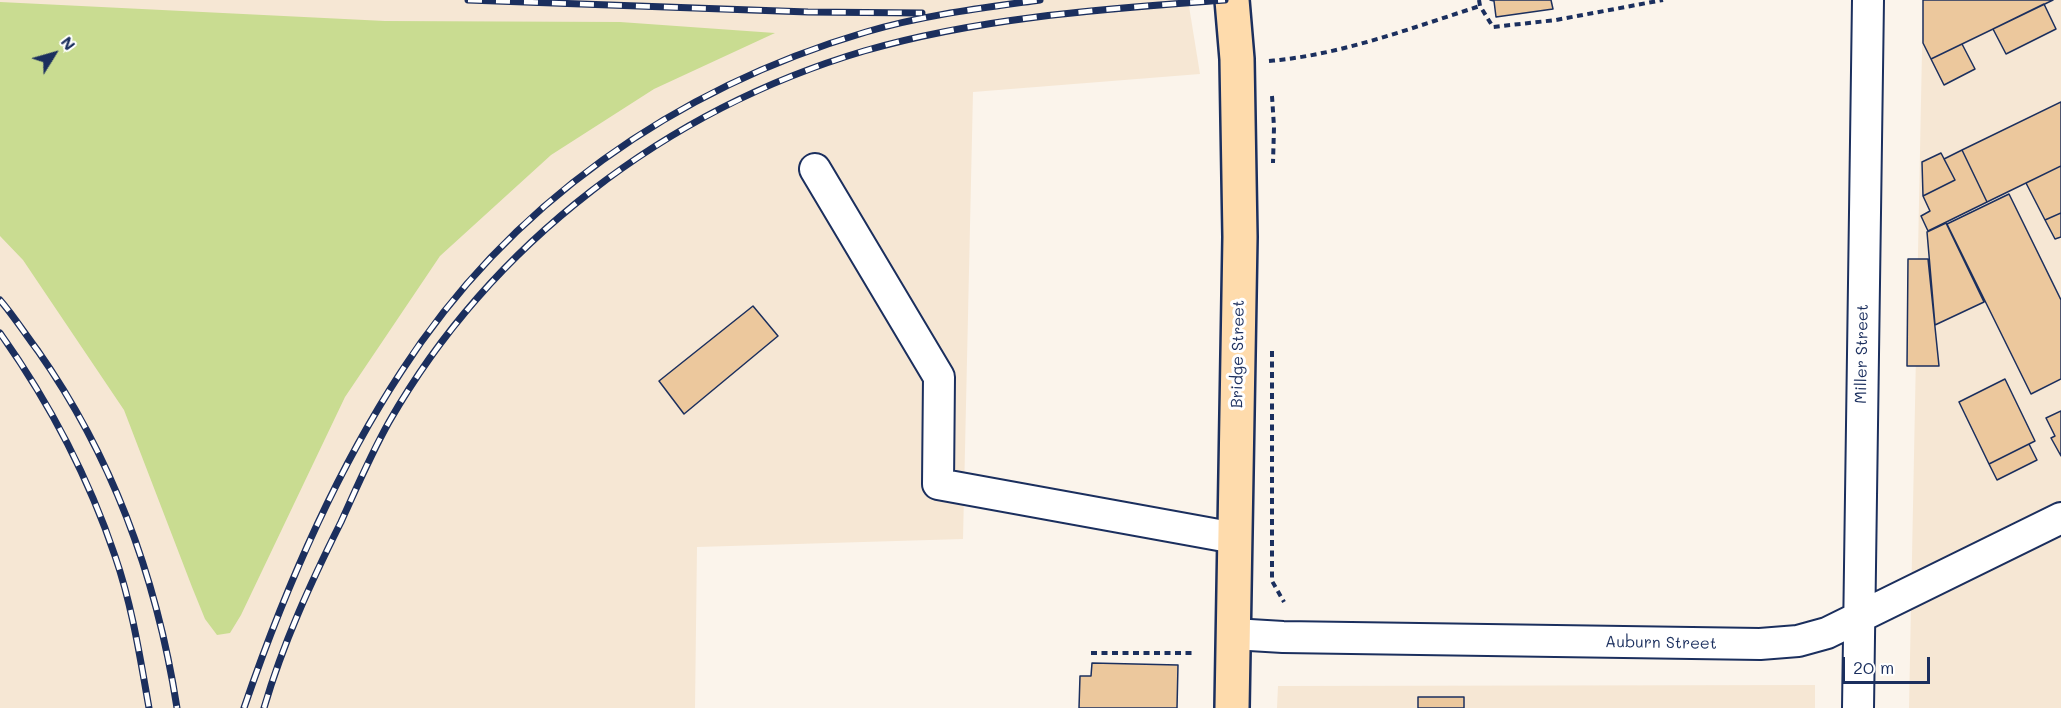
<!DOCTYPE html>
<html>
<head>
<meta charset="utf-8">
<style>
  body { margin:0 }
  #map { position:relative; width:2061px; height:708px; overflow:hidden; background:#fbf4eb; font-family:Mali,sans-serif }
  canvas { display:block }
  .north { position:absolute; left:24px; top:24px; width:60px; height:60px; -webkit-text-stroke:4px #fff; paint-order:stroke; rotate:53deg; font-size:16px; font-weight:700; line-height:24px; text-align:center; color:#1b2f5e }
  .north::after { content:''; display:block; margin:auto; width:21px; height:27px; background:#1b2f5e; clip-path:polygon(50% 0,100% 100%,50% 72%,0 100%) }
  .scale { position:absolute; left:1842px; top:657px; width:88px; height:27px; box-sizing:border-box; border:3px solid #1b2f5e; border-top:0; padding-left:8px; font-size:18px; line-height:21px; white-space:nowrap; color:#1b2f5e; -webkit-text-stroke:4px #fff; paint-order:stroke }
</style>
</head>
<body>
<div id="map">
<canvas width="2061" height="708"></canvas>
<div class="north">N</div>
<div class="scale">20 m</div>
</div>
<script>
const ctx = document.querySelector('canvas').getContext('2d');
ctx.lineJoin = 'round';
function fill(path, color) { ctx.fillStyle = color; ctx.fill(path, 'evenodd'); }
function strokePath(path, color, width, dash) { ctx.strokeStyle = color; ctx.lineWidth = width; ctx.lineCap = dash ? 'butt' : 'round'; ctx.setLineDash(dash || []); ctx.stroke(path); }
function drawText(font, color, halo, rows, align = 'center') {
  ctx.font = font + ' Mali,sans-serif'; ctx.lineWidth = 6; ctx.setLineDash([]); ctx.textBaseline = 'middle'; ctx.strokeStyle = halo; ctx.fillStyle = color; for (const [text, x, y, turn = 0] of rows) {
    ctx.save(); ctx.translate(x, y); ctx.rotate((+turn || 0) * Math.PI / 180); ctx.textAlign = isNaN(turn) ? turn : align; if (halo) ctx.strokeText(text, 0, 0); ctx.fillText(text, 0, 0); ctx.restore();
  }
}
fill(new Path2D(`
  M0 0H1188L1200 74 973 92 963 539 697 547 695 708H0Z
  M1923 0H2061V708H1909Z
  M1815 685V708H1277L1278 686Z`), '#f6e7d4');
fill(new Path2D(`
  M0 2 385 21 620 22 775 33 654 89 551 155 440 256 345 397 241 615 230 633 217 635 205 619 192 587 124 410 23 260 0 236Z`), '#c9dc91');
const building = new Path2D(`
  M1490 0H1551L1553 9 1496 17 1494 1Z
  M1923 0H2053L1931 59 1923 43Z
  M2044 4 2056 29 2006 54 1993 29Z
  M1962 44 1975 69 1944 85 1931 59Z
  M2061 102V166L1987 202 1962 150Z
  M1962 150 1987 202 1928 231 1921 216 1930 211 1923 196 1955 180 1944 159Z
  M1941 153 1955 180 1923 196 1922 162Z
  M2061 166V213L2045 220 2026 183Z
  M2009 194 2061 300V379L2031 394 1947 224Z
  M2061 213V237L2055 239 2045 220Z
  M1946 223 1984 302 1935 325 1927 232Z
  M1908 259H1928L1939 366H1907Z
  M753 306 778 336 684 414 659 381Z
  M2005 379 2035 441 1989 464 1959 402Z
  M2061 411V456L2051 438 2055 436 2046 418Z
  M2029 444 2037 460 1997 480 1989 464Z
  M1092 663 1178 665 1177 708H1079L1080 676H1091Z
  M1418 697H1464V708H1418Z`);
fill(building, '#ecc89d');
strokePath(building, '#1b2f5e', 1.5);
const minor = new Path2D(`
  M815 169 939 377 938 484 1235 538
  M1233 634 1283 637 1760 644 1798 641 1827 633 2061 518
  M1858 708 1868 0`);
const major = new Path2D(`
  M1232 708 1240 237 1237 59 1232 0`);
strokePath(minor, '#1b2f5e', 34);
strokePath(major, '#1b2f5e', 38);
strokePath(new Path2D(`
  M1479 0 1480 6 1493 27 1556 20 1663 0
  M1269 61C1341 55 1411 28 1480 6
  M1272 96 1274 127 1273 163
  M1272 351V581L1284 602
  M1091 653H1195`), '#1b2f5e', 4, [6, 4.5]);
strokePath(minor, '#fff', 30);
strokePath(major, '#fedbac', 33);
const rail = new Path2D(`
  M468 0 808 12 922 13
  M0 300C14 316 25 334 38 351 113 458 157 579 177 708
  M0 333C49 402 88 476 115 556 132 605 140 657 149 708
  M244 708C283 594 335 473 401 372 509 204 676 88 866 32 923 15 982 8 1040 0
  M264 708C283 643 311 582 341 522 356 489 371 454 389 422 491 243 668 109 864 51 981 17 1105 9 1225 0`);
strokePath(rail, '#1b2f5e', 7);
strokePath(rail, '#fff', 4.5, [14]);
drawText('16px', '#1b2f5e', '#fff', [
  ["Bridge Street",1238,354,-89],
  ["Miller Street",1862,354,-89],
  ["Auburn Street",1661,643,1]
]);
</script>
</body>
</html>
